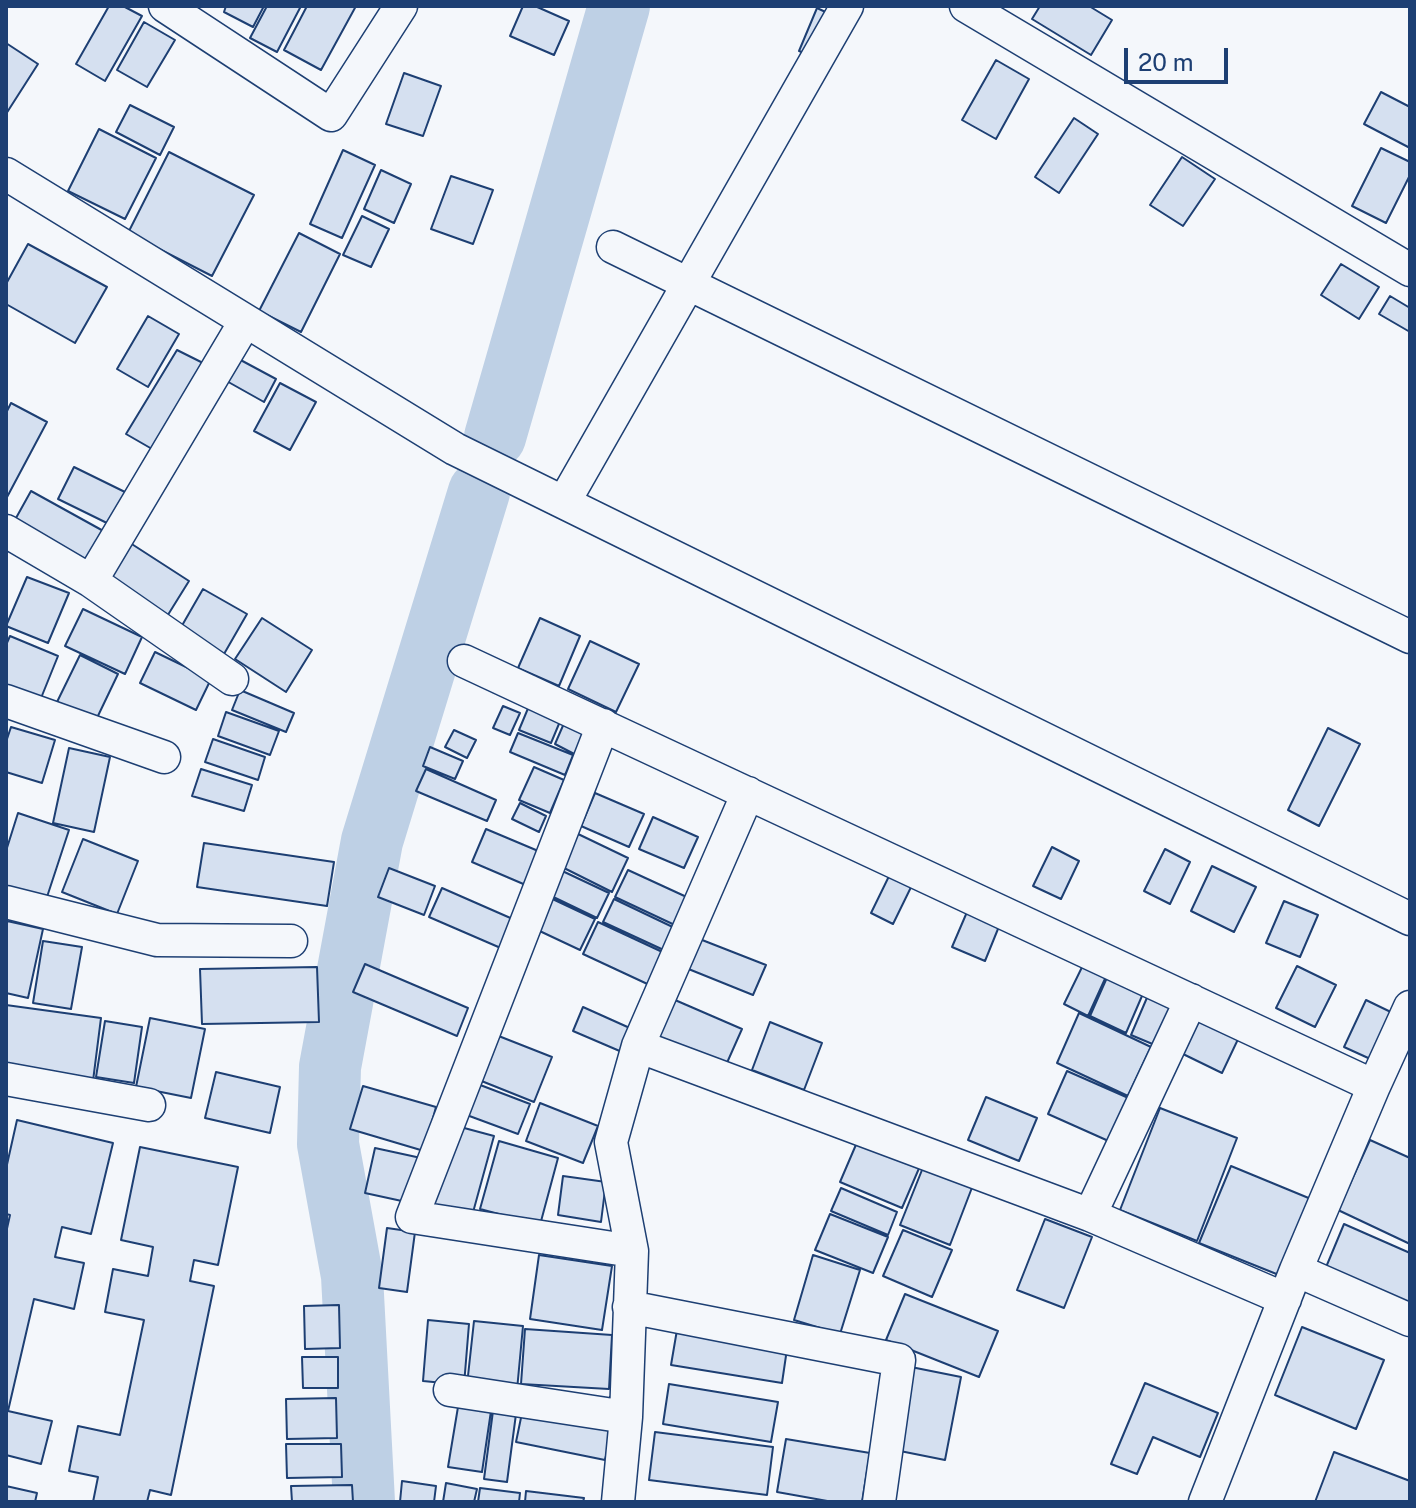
<!DOCTYPE html>
<html>
<head>
<meta charset="utf-8">
<style>
  body { margin:0 }
  #map { position:relative; width:1416px; height:1508px; overflow:hidden; background:#f4f7fb; font-family:"Public Sans",sans-serif }
  canvas { display:block }
  .frame { position:absolute; inset:0; border:8px solid #1d3f73; pointer-events:none }
  .scale { position:absolute; left:1124px; top:48px; width:104px; height:36px; box-sizing:border-box; border:4px solid #1d3f73; border-top:0; padding-left:10px; font-size:24px; line-height:28px; white-space:nowrap; color:#1d3f73; -webkit-text-stroke:6px #f4f7fb; paint-order:stroke }
</style>
</head>
<body>
<div id="map">
<canvas width="1416" height="1508"></canvas>
<div class="frame"></div>
<div class="scale">20 m</div>
</div>
<script>
const ctx = document.querySelector('canvas').getContext('2d');
ctx.lineJoin = 'round';
function strokePath(path, color, width, dash) { ctx.strokeStyle = color; ctx.lineWidth = width; ctx.lineCap = dash ? 'butt' : 'round'; ctx.setLineDash(dash || []); ctx.stroke(path); }
function fill(path, color) { ctx.fillStyle = color; ctx.fill(path, 'evenodd'); }
strokePath(new Path2D(`
  M495 437 619 6
  M364 1502 352 1276 328 1144 330 1067 372 841 479 492`), '#bed0e5', 62);
const building = new Path2D(`
  M109 6H123L142 16 105 81 76 64Z
  M226 6H264L253 27 224 12Z
  M267 6H301L277 52 250 38Z
  M307 6H356L321 70 284 50Z
  M523 6H535L569 21 554 55 510 36Z
  M1040 6H1089L1112 20 1091 55 1032 19Z
  M817 8 834 16 817 58 799 51Z
  M144 22 175 40 147 87 117 70Z
  M6 43 38 64 6 114Z
  M996 60 1029 79 996 139 962 120Z
  M404 73 441 86 423 136 386 124Z
  M1381 92 1410 107V148L1364 124Z
  M130 105 174 127 160 155 116 132Z
  M1074 118 1098 134 1059 193 1035 177Z
  M99 129 156 158 125 219 68 191Z
  M1381 148 1410 162V175L1386 223 1352 206Z
  M343 150 375 165 342 238 310 224Z
  M169 152 254 195 212 276 128 233Z
  M1182 157 1215 179 1183 226 1150 205Z
  M381 170 411 184 394 223 364 209Z
  M451 176 493 190 473 244 431 229Z
  M362 216 389 229 371 267 343 255Z
  M299 233 340 254 301 332 259 311Z
  M28 244 107 287 75 343 6 304V284Z
  M1341 264 1379 287 1359 319 1321 295Z
  M1390 296 1410 308V332L1379 314Z
  M148 316 179 334 148 387 117 369Z
  M177 350 211 367 159 453 126 434Z
  M235 357 276 379 264 402 223 379Z
  M280 383 316 402 290 450 254 431Z
  M11 403 47 422 6 499V413Z
  M74 467 127 493 111 525 58 499Z
  M31 491 107 533 87 569 11 527Z
  M124 539 189 581 166 618 101 577Z
  M27 577 69 593 48 643 6 626Z
  M203 589 247 614 224 654 180 629Z
  M83 609 142 637 125 674 65 646Z
  M262 618 312 650 286 692 235 659Z
  M540 618 580 636 559 686 518 668Z
  M10 636 58 656 37 708 6 695V645Z
  M590 641 639 664 616 712 568 689Z
  M155 652 211 679 196 710 140 683Z
  M80 655 118 674 96 720 57 702Z
  M240 690 294 713 286 732 232 710Z
  M503 706 520 713 510 735 493 728Z
  M529 706 561 719 551 743 519 730Z
  M226 712 279 731 270 755 218 736Z
  M565 721 591 733 580 757 555 744Z
  M11 727 55 740 42 783 6 772V742Z
  M1328 728 1360 744 1319 826 1288 810Z
  M454 730 476 740 467 758 445 747Z
  M518 733 573 755 565 775 510 752Z
  M213 739 265 757 258 780 205 762Z
  M430 747 463 761 455 779 423 766Z
  M69 748 110 757 94 832 53 823Z
  M534 767 564 780 550 813 519 800Z
  M201 769 252 785 244 811 192 796Z
  M426 769 496 800 487 821 416 791Z
  M595 793 644 814 629 847 581 826Z
  M520 803 546 816 539 832 512 819Z
  M18 813 69 830 45 903 6 890V851Z
  M653 817 698 837 684 868 639 849Z
  M486 829 543 853 528 886 472 862Z
  M576 833 628 858 612 892 560 866Z
  M83 839 138 861 117 914 62 892Z
  M204 843 334 862 327 906 197 887Z
  M1052 847 1079 861 1061 899 1033 886Z
  M1165 849 1190 862 1170 904 1144 891Z
  M1212 866 1256 887 1234 932 1191 911Z
  M389 868 435 886 424 915 378 897Z
  M556 868 609 893 597 918 545 893Z
  M893 868 915 879 893 924 871 913Z
  M628 870 691 899 679 927 615 897Z
  M442 888 515 920 503 949 429 917Z
  M544 895 595 919 580 950 529 926Z
  M614 899 679 930 668 952 603 922Z
  M1284 901 1318 915 1300 957 1266 943Z
  M970 905 1002 919 985 961 952 947Z
  M7 921 43 929 28 998 6 993Z
  M598 922 671 956 656 988 583 954Z
  M697 938 766 965 753 995 686 968Z
  M43 941 82 947 71 1009 33 1003Z
  M1086 959 1109 970 1088 1016 1064 1004Z
  M365 964 468 1008 457 1036 353 992Z
  M1297 966 1336 985 1315 1027 1276 1008Z
  M317 967 319 1022 202 1024 200 969Z
  M1109 973 1145 989 1126 1033 1090 1016Z
  M1149 993 1180 1006 1162 1048 1131 1035Z
  M675 1000 742 1029 722 1074 655 1045Z
  M1366 1000 1399 1016 1377 1062 1344 1047Z
  M6 1005 101 1018 93 1081 6 1069Z
  M583 1007 632 1029 622 1052 573 1031Z
  M1079 1013 1151 1047 1128 1096 1057 1063Z
  M1201 1016 1240 1035 1222 1073 1183 1054Z
  M150 1018 205 1029 191 1098 136 1087Z
  M105 1021 142 1027 134 1083 96 1077Z
  M770 1022 822 1043 804 1090 752 1070Z
  M491 1033 552 1057 534 1102 474 1078Z
  M1067 1071 1133 1100 1113 1143 1048 1114Z
  M216 1072 280 1087 270 1133 205 1118Z
  M475 1083 530 1104 518 1134 464 1114Z
  M363 1086 436 1107 424 1151 350 1129Z
  M986 1097 1037 1118 1019 1161 968 1140Z
  M540 1103 598 1126 583 1163 526 1141Z
  M1160 1108 1237 1138 1197 1241 1120 1210Z
  M17 1120 113 1143 91 1234 62 1227 55 1257 84 1263 74 1309 34 1299 8 1411 52 1421 41 1464 6 1455V1233L10 1215 6 1214V1169Z
  M453 1125 494 1136 472 1216 432 1205Z
  M861 1133 923 1159 902 1208 840 1182Z
  M1370 1140 1410 1158V1244L1338 1210Z
  M499 1141 558 1158 540 1225 480 1209Z
  M140 1147 238 1167 218 1265 194 1260 190 1281 214 1286 171 1495 150 1490 147 1502H93L98 1477 69 1471 78 1426 120 1435 144 1320 105 1312 113 1269 148 1276 153 1247 121 1240Z
  M375 1148 421 1158 411 1203 365 1193Z
  M924 1165 973 1185 950 1245 900 1225Z
  M1231 1166 1311 1199 1279 1275 1199 1243Z
  M563 1176 606 1182 601 1222 558 1215Z
  M841 1188 897 1212 888 1235 831 1211Z
  M830 1214 888 1237 873 1273 815 1250Z
  M1045 1219 1092 1237 1064 1308 1017 1290Z
  M1344 1224 1410 1253V1305L1324 1272Z
  M387 1228 415 1232 407 1292 379 1288Z
  M903 1230 952 1250 932 1297 883 1276Z
  M539 1255 612 1266 602 1330 530 1319Z
  M813 1255 860 1270 840 1334 794 1320Z
  M905 1294 998 1331 979 1377 886 1340Z
  M339 1305 340 1348 305 1349 304 1306Z
  M428 1320 469 1324 464 1385 423 1381Z
  M474 1321 523 1326 517 1390 467 1385Z
  M678 1324 788 1342 782 1383 671 1365Z
  M1302 1327 1384 1360 1356 1429 1275 1395Z
  M525 1329 612 1335 609 1389 521 1384Z
  M302 1357H338V1388H303Z
  M911 1367 961 1377 945 1460 895 1450Z
  M1145 1383 1218 1413 1200 1457 1153 1437 1137 1474 1111 1464Z
  M669 1384 778 1402 771 1442 663 1424Z
  M336 1398 337 1438 287 1439 286 1399Z
  M458 1407 491 1411 482 1472 448 1467Z
  M523 1408 613 1426 605 1460 516 1442Z
  M493 1411 516 1414 507 1482 484 1479Z
  M655 1432 773 1447 767 1495 649 1480Z
  M786 1439 870 1453 862 1502H833L777 1492Z
  M286 1444H341L342 1477 287 1478Z
  M1334 1452 1410 1481V1502H1315Z
  M402 1481 436 1486 434 1502H400Z
  M446 1483 477 1489 474 1502H443Z
  M352 1485 353 1502H292L291 1486Z
  M6 1486 37 1493 35 1502H6Z
  M480 1488 520 1493 519 1502H478Z
  M526 1491 584 1498 583 1502H525Z`);
fill(building, '#d5e0f0');
strokePath(building, '#1d3f73', 2);
const minor = new Path2D(`
  M165 6 331 115 401 6
  M966 6 1410 270
  M6 174 455 449 1410 919
  M613 247 1410 637
  M564 502 847 6
  M6 531 91 581 232 679
  M91 581 245 322
  M464 661 1374 1086
  M6 701 164 757
  M603 725 412 1217 632 1251
  M6 902 157 940 291 941
  M638 1046 1090 1215 1285 1299
  M6 1079 149 1105
  M1090 1215 1191 1000
  M1296 1270 1410 1320
  M629 1307 899 1360 879 1502
  M450 1390 626 1417
  M618 1502 626 1417 632 1251 611 1142 638 1046 748 793
  M1205 1502 1296 1270 1374 1086 1410 1007`);
strokePath(minor, '#1d3f73', 35);
strokePath(minor, '#f4f7fb', 32);
</script>
</body>
</html>
